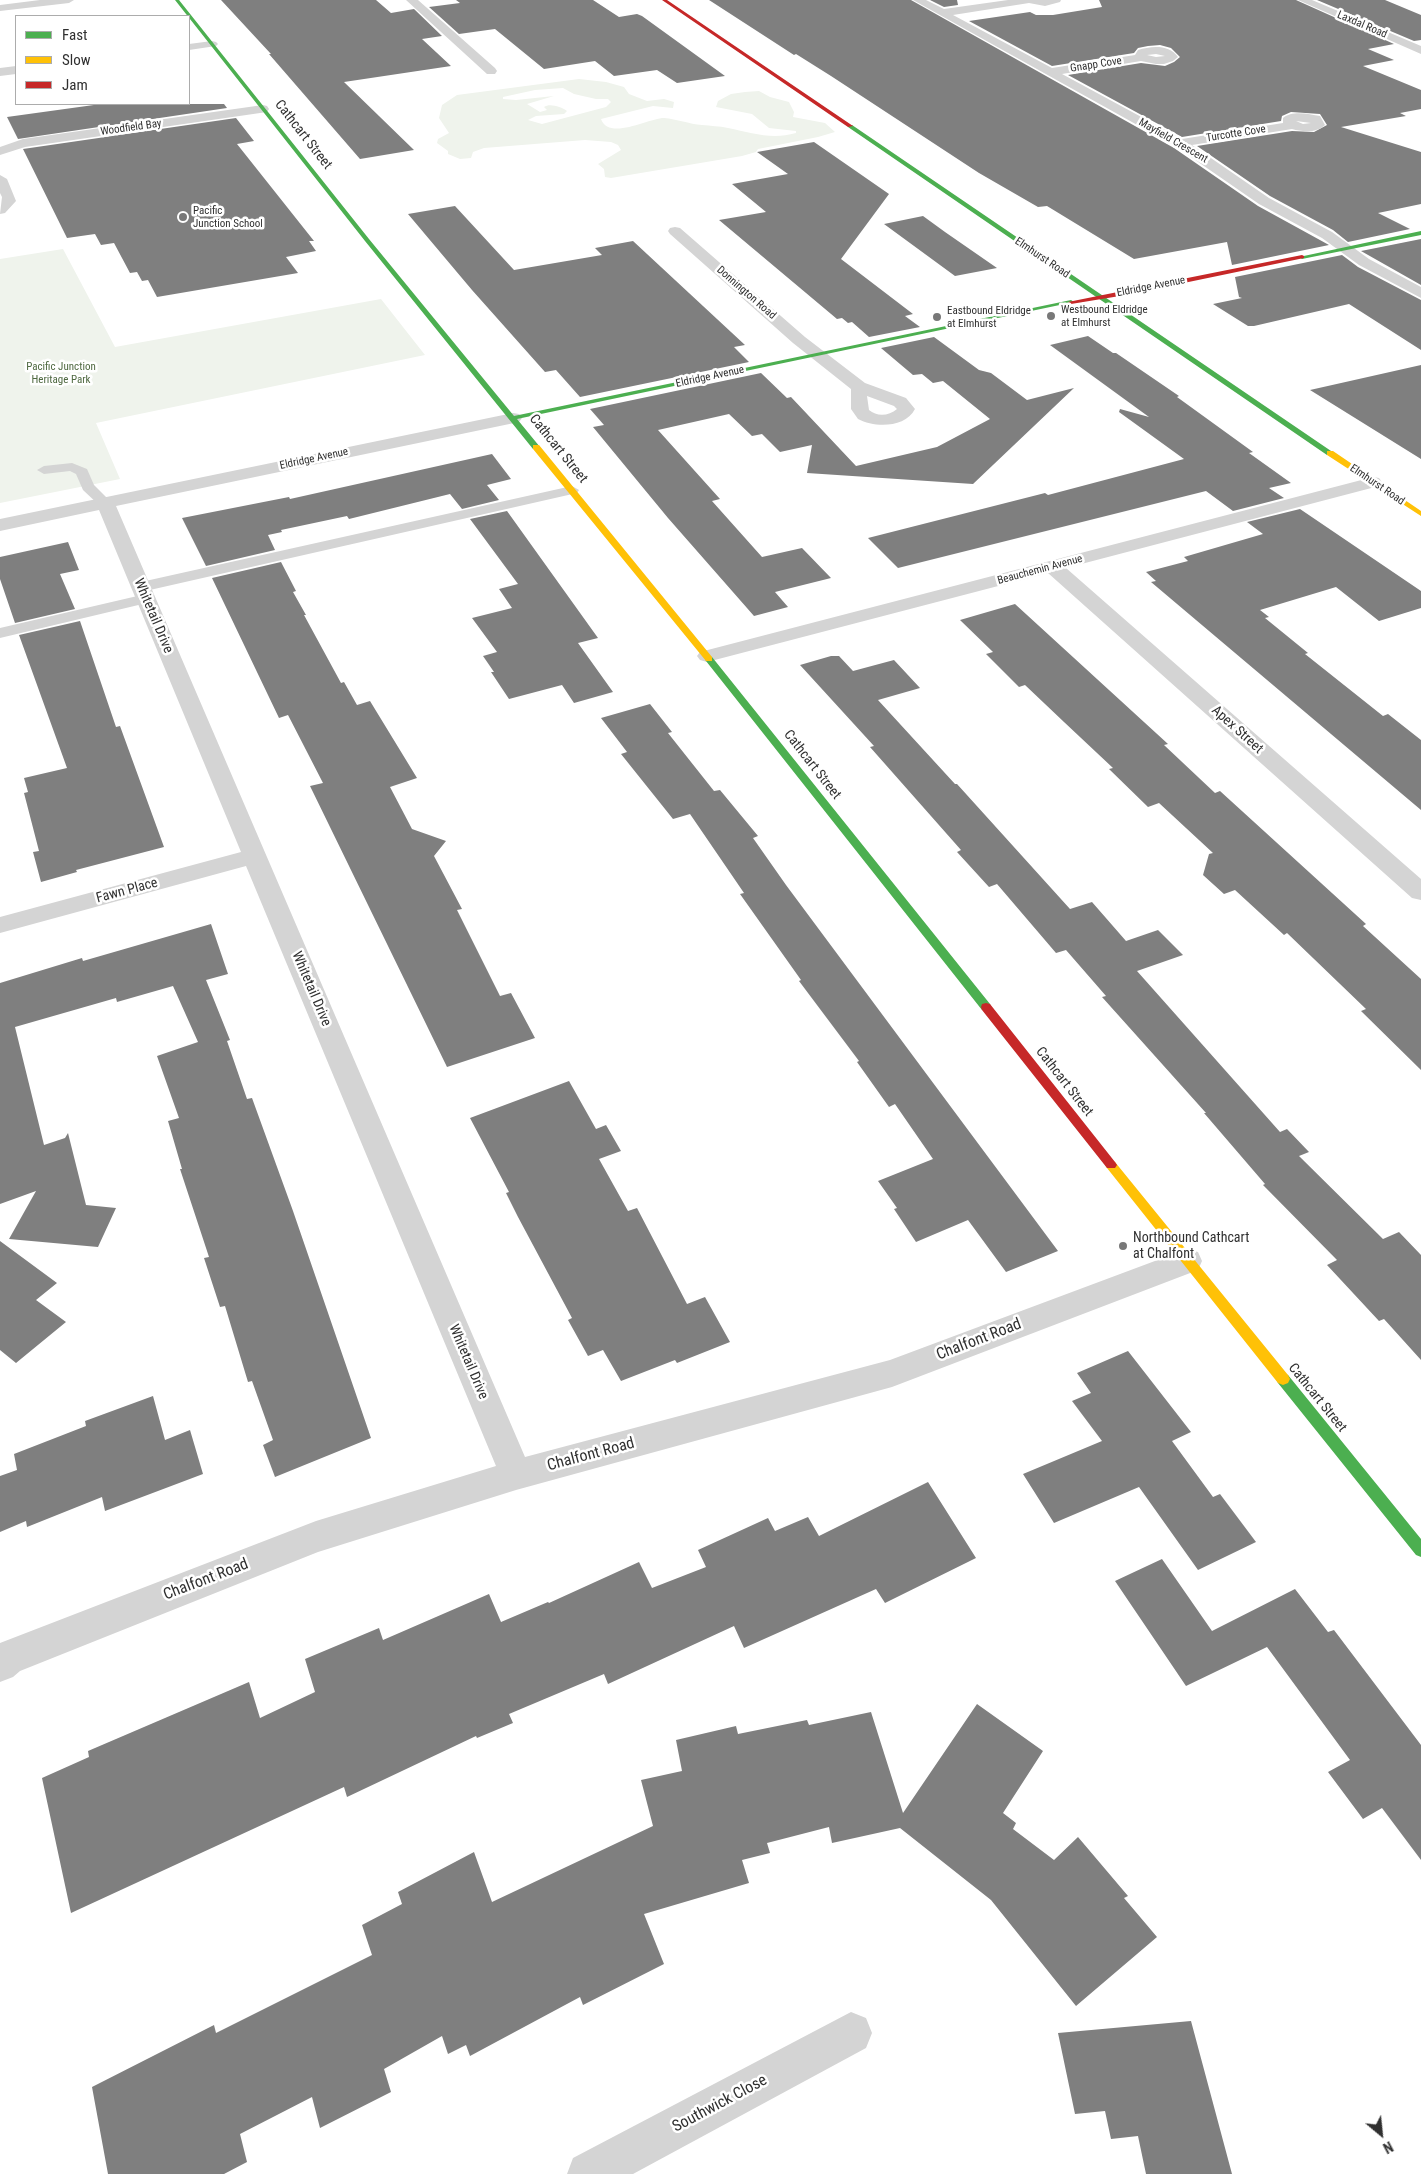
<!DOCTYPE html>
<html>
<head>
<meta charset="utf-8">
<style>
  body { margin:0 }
  #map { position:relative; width:1421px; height:2174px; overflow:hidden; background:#fff; font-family:"Roboto Condensed",sans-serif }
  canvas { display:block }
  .legend { position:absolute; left:15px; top:15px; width:175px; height:90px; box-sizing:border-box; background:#fff; border:1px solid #acacac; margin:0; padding:6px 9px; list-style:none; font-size:15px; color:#303030 }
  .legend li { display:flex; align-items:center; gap:10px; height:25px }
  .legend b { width:25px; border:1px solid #acacac }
  .north { position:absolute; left:1356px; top:2109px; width:50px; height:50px; -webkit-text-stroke:4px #fff; paint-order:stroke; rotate:152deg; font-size:14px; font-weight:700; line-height:20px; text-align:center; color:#303030 }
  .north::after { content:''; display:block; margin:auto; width:18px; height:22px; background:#303030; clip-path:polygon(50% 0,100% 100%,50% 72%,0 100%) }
</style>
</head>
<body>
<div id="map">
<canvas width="1421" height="2174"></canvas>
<ul class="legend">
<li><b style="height:6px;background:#4caf50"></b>Fast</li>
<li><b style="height:6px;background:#ffc107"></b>Slow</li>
<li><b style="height:6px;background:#c62828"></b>Jam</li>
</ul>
<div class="north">N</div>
</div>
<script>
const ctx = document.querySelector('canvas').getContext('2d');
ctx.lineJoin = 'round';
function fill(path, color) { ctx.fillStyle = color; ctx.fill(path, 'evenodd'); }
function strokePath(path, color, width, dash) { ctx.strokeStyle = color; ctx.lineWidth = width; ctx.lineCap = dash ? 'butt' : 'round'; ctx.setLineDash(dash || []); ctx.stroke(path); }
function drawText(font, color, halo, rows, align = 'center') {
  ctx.font = font + ' "Roboto Condensed",sans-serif'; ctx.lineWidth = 5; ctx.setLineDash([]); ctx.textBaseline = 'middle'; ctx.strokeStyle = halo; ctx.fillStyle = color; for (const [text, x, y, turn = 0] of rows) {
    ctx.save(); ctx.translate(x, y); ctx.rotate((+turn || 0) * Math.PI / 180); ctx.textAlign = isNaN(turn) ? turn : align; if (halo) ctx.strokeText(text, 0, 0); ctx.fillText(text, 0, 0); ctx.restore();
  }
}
fill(new Path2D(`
  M579 79 606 82 624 87 629 94 647 101 664 99 674 102 673 108 653 106 601 119C609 141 649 118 664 118 677 119 689 124 702 125 711 126 719 126 728 128 752 133 772 140 796 133V131L769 128 752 114 716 107 718 101 731 94 745 92 759 91 770 97 789 102 794 112 793 117 825 123 835 132 818 137 758 149 756 152 742 156 611 178 605 177 604 169 598 164 621 150 618 145 611 142 585 140 484 148 473 152 471 158 460 159 448 154V151L437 143 438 139 449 133 439 118 442 105 457 95ZM563 88 574 94 596 99H608L611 102 606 107 542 124 528 120 536 116 564 114 567 111C561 107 550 103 544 107L547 110 540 112 527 104 554 96 516 100 503 99V97L535 90Z
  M63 249 115 347 381 299 425 355 96 423 120 479 0 503V259Z`), '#eff3ec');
fill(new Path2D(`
  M221 0H376L391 13 414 9 442 36 422 39 451 66 344 82 414 150 360 159 269 54H271Z
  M456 0H593L619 17 637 14 642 16 725 76 677 83 657 70 614 76 595 61 544 69 495 29 459 34 429 7 460 3Z
  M709 0H911L1174 148 1258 206 1329 245 1232 265 1227 242 1134 259 1047 206 1038 207 979 173 831 76 796 54 794 55Z
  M930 0H957L958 5 944 7Z
  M1099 0H1296L1394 44 1368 49 1394 60 1363 66 1421 90V109L1400 113 1406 116 1341 127 1421 152V204L1378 213 1410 229 1348 242 1333 230 1270 196 1197 146 1292 131 1314 132 1327 125 1320 114 1291 112 1282 116 1281 121 1182 137 1068 75 1141 63 1165 66 1174 62 1180 57 1171 48 1160 45 1148 46 1138 48 1134 53 1052 66 969 21 1030 12 1036 15H1053L1102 7Z
  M1317 0H1385L1421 15V40L1414 41Z
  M101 104H224L227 108 18 139 7 117Z
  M236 118 254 141 237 144 314 241H309L316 251 286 257 298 273 157 297 148 280 142 281 137 272 130 273 114 243 101 245 95 234 67 238 23 149Z
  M814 142 889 194 841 259 913 314 905 316 920 327 869 337 852 322 848 323 842 318 837 319 719 220 766 212 732 184 788 174 757 152Z
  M455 206 514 270 602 255 595 248 633 241 745 345 734 347 749 362 580 397 556 370 545 372 472 290 408 214Z
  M923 216 945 232 997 268 955 276 884 224Z
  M1421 239V285L1361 251Z
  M1342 255 1358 267 1421 300V350L1349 304 1254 326H1248L1213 304 1242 298 1239 297 1235 277Z
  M1088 336 1113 353H1116L1179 396 1177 397 1253 452 1249 453 1291 483 1269 488 1284 498 1233 511 1206 491 898 568 868 538 1045 493 1048 495 1184 459 1119 412 1120 409 1149 417 1050 345Z
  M934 337 979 370 991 373 1027 400 1074 388 973 484 807 473 812 445 780 452 762 434 752 436 729 414 658 430 720 499 712 501 762 557 802 548 831 578 775 592 788 607 754 616 668 518 593 427 604 425 590 409 761 373 787 398 791 397 856 466 937 447 990 419 943 381 933 383 922 374 913 375 881 348Z
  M1421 365V459L1310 390Z
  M492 454 511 479 487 485 499 500 462 509 450 494 349 519 347 516 281 530 282 532 268 535 275 550 206 566 182 518 289 497 290 499Z
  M1300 509 1421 591V608L1379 621 1336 587 1260 610 1269 617 1265 618 1308 653 1305 654 1383 716 1388 714 1421 740V810L1151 582 1156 581 1146 572 1188 561 1184 557 1263 534 1247 522Z
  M507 511 598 638 578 643 613 692 574 703 562 685 509 699 491 672H494L483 656 497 652 472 618 512 608 499 589 518 584 470 519Z
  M68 542 79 570 60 574 75 609 15 623 0 579V557Z
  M281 562 296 591 293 592 306 615H304L341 683 344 682 357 705 370 701 417 778 390 787 412 829 446 841 434 856 462 909 457 910 500 996 511 993 535 1038 447 1067 310 786 323 783 288 715 279 718 212 578Z
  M1015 604 1168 744 1164 745 1215 793 1220 791 1366 924 1363 926 1421 979V1070L1361 1011 1366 1009 1287 933 1284 935 1235 890 1224 894 1203 875 1209 854 1213 853 1159 803 1148 807 1109 769 1113 768 1064 722 1025 685 1019 687 986 654 993 652 960 620Z
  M80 621 116 727 120 726 164 847 76 870 77 872 41 882 33 852 39 851 24 793 28 792 24 778 67 768 19 635Z
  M831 656H839L853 671 894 660 920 688 878 700 955 784H957L1070 909 1092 902 1126 941 1158 930 1183 955 1137 971 1280 1132 1287 1129 1309 1152 1299 1156 1383 1239 1399 1232 1421 1255V1360L1384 1319 1379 1321 1327 1265 1337 1260 1263 1185 1265 1184 1204 1113H1206L1102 997 1106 996 1066 950 1056 953 997 884 989 887 957 852 961 850 870 747 874 746 800 665Z
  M650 704 672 732 668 733 714 791 720 790 758 836 753 838 786 885 1058 1251 1006 1272 968 1220 916 1242 894 1209 897 1208 878 1181 933 1159 895 1104 889 1107 857 1062 859 1061 799 981 801 980 740 894 744 893 690 814 673 819 621 754 627 752 601 718Z
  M211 924 228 974 206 980 230 1040 227 1041 247 1099 252 1098 293 1211 371 1438 275 1477 263 1445 273 1440 252 1381 248 1382 225 1306 220 1307 204 1258 209 1257 180 1169H182L168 1121 179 1118 157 1056 198 1042 173 986 117 1002 116 998 15 1027 44 1145 65 1138 68 1133 86 1205 116 1208 98 1247 9 1239 36 1191 0 1204V983L82 958 83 961Z
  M569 1081 596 1129 606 1125 621 1151 599 1159 628 1211 637 1208 687 1304 705 1297 730 1342 677 1363 675 1360 621 1381 603 1350 588 1356 568 1320 572 1318 518 1217 506 1193 509 1192 470 1118Z
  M0 1241 57 1283 36 1300 66 1322 16 1363 0 1350Z
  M1128 1351 1191 1432 1172 1441 1213 1497 1220 1494 1256 1542 1198 1570 1139 1487 1054 1523 1023 1474 1102 1441 1072 1401 1091 1393 1077 1373Z
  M153 1396 165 1440 190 1430 203 1474 105 1511 102 1497 27 1527 26 1521 0 1532V1476L17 1470 14 1454 86 1426 85 1421Z
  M928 1482 976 1558 885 1603 876 1589 744 1648 734 1626 608 1684 604 1674 509 1714 513 1723 477 1738 476 1736 347 1797 344 1787 71 1913 42 1778 89 1757 88 1751 249 1682 260 1718 315 1692 305 1659 379 1628 383 1640 489 1594 501 1622 548 1602 549 1603 639 1562 652 1588 706 1567 698 1550 768 1518 775 1531 808 1517 819 1536Z
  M1162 1559 1212 1631 1295 1589 1328 1632 1334 1630 1421 1745V1860L1382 1808 1363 1819 1328 1772 1350 1760 1267 1647 1186 1686 1115 1581Z
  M977 1704 1043 1751 1003 1813 1016 1823 1013 1829 1054 1860 1078 1837 1128 1896 1124 1898 1157 1937 1076 2006 991 1900 900 1828 832 1843 829 1827 767 1843 770 1853 742 1860 749 1883 644 1914 664 1964 583 2005 580 1997 470 2056 466 2045 448 2054 442 2036 384 2069 391 2092 320 2128 312 2097 240 2134 247 2162 224 2174H108L92 2087 214 2025 216 2033 372 1955 362 1925 402 1904 398 1892 474 1852 492 1902 653 1826 641 1780 682 1771 676 1740 736 1726 738 1734 807 1720 809 1725 871 1712 903 1813Z
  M1191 2021 1232 2174H1146L1138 2136 1111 2139 1105 2111 1075 2114 1058 2033Z`), '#7f7f7f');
fill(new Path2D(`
  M72 463 87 469 94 485 112 503 110 506H100L83 490 76 474 70 471 44 474 37 470 44 466Z
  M572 486 579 490 577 493 141 592 136 590 133 587 136 584 141 582Z
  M146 594 151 596 154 599 151 602 0 638V628Z`), '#d4d4d4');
fill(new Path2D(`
  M40 0H74L69 3 0 11V5Z
  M406 0H418L495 68 497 71 495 74H487Z
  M913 0H926L944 9 1008 0H1061L1060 2 1045 6 1029 3 953 15 1052 68 1135 55 1138 50C1151 46 1169 44 1178 57L1173 61 1164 64H1156L1141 61 1062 74 1182 139 1283 123V118C1292 110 1309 114 1320 116L1325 125C1317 133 1303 132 1292 129L1192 145 1269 198 1332 232 1369 259 1421 287V298L1359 265 1322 238 1259 204 1175 146ZM1156 54 1165 56 1156 57 1147 55ZM1296 121 1311 123 1303 124Z
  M1298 0H1312L1421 46V54Z
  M212 41 216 42 218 44 216 46 189 50V44Z
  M16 66V74L0 76V68Z
  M263 105 267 106 269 109 267 112 25 147 0 155V147L23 139Z
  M0 175 7 179 16 201 5 213 0 214 2 197 0 193Z
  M675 227 680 228 805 337 865 383 906 398 915 409C905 428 875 428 858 419L851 409V389L793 343 670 234 668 231 670 228ZM867 396 894 406 897 409C889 416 877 417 869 410Z
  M513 413 519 414 522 418 519 422 116 506 525 1457 890 1360 1187 1249 1198 1252 1202 1261 1198 1270 892 1387 516 1490 318 1552 20 1671 13 1677 0 1682V1643L316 1521 496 1466 246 866 0 933V917L241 852 99 510 0 531V519Z
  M1373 477 1379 478 1382 482 1379 486 1066 568 1421 879V900L1412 898 1048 573 707 662 700 660 697 656 700 652Z
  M851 2012 866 2018 872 2033 866 2048 633 2174H567L573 2158Z`), '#d4d4d4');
fill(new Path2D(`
  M175 0H179L369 239 514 416 1071 300 1074 302 517 419 540 447 533 449 365 241Z
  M848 125H852L1334 453 1327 455 848 127Z
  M1421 231V235L1302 259 1299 257Z
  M709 656 712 657 990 1004 991 1007 990 1010H982L706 661 705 659Z
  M1283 1373 1288 1375 1421 1539V1557L1416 1555 1278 1383 1276 1379 1278 1375Z`), '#4caf50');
fill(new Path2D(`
  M533 445H539L712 657V661H706L533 449Z
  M1327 451H1333L1421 511V516L1327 455Z
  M1111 1160 1115 1162 1288 1375 1290 1379 1288 1383 1283 1385 1278 1383 1107 1168 1105 1165 1107 1162Z`), '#ffc107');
fill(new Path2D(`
  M662 0H667L853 126 848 127Z
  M1302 255 1304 256V258L1126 295 1071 304 1068 302Z
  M986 1003 990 1004 1115 1162 1117 1165 1115 1168H1107L982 1010 981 1007 982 1004Z`), '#c62828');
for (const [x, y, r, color] of [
  [183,217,5,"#787878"],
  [1051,316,5,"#787878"],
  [937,317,5,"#787878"],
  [1123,1246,5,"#787878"]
]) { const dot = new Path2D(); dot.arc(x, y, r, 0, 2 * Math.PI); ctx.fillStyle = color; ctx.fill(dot); strokePath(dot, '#fff', 2); }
drawText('11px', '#303030', '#fff', [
  ["Laxdal Road",1362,25,23],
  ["Gnapp Cove",1096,65,-9],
  ["Woodfield Bay",131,128,-8],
  ["Turcotte Cove",1236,134,-9],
  ["Mayfield Crescent",1173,141,30],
  ["Elmhurst Road",1042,258,34],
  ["Eldridge Avenue",1151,287,-11],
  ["Donnington Road",746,293,41],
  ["Eldridge Avenue",710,377,-12],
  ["Eldridge Avenue",314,459,-12],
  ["Elmhurst Road",1377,485,34],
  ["Beauchemin Avenue",1040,570,-15]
]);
drawText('11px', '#303030', '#fff', [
  ["Pacific",193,211],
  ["Junction School",193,224],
  ["Westbound Eldridge",1061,310],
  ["at Elmhurst",1061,323],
  ["Eastbound Eldridge",947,311],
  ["at Elmhurst",947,324]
], 'left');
drawText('11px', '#4f6941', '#fff', [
  ["Pacific Junction",61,367],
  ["Heritage Park",61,380]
]);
drawText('14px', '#303030', '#fff', [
  ["Cathcart Street",303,135,52],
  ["Cathcart Street",558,449,51],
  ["Whitetail Drive",153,616,67],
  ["Apex Street",1237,730,42],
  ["Cathcart Street",812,765,52],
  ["Fawn Place",127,891,-15],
  ["Whitetail Drive",311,989,67],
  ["Cathcart Street",1064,1082,52],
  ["Whitetail Drive",468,1362,67],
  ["Cathcart Street",1317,1398,51]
]);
drawText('14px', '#303030', '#fff', [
  ["Northbound Cathcart",1133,1238],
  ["at Chalfont",1133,1254]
], 'left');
drawText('16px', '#303030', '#fff', [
  ["Chalfont Road",979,1340,-21],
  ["Chalfont Road",591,1455,-15],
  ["Chalfont Road",206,1580,-21],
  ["Southwick Close",720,2104,-28]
]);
</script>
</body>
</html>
